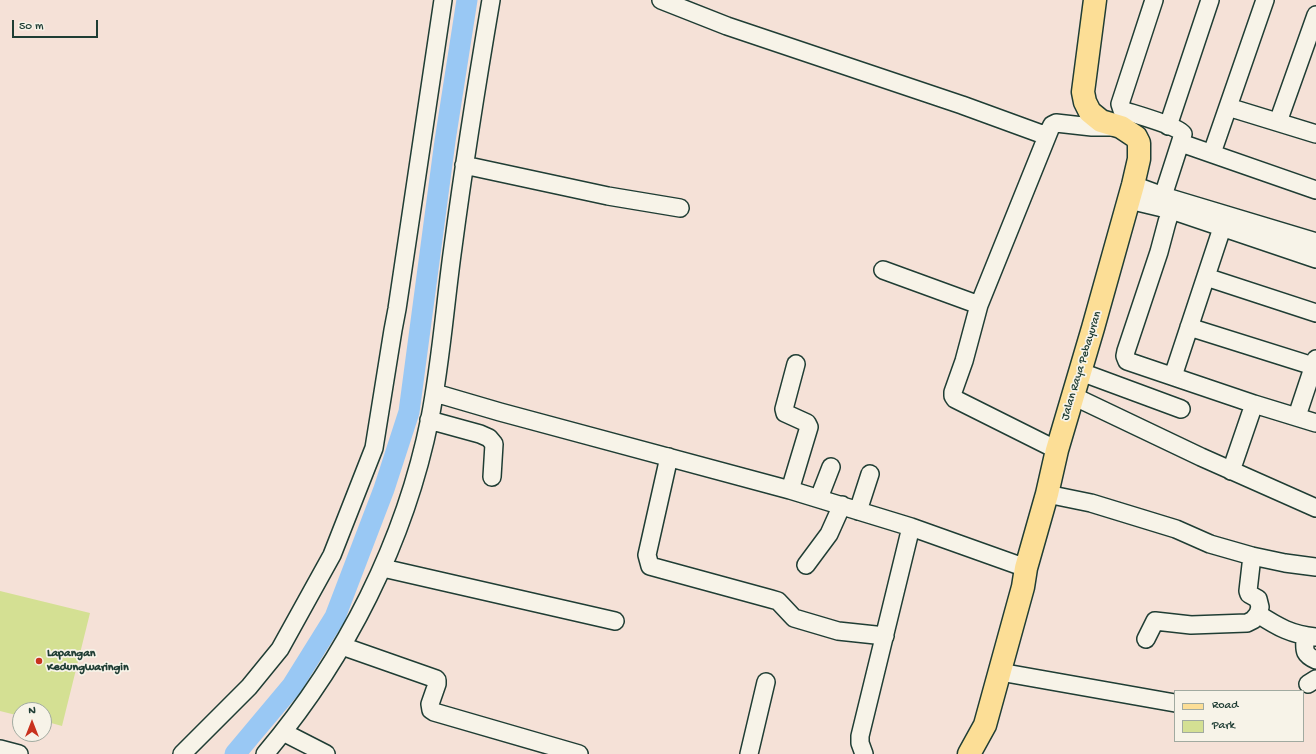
<!DOCTYPE html>
<html>
<head>
<meta charset="utf-8">
<style>
  body { margin:0 }
  #map { position:relative; width:1316px; height:754px; overflow:hidden; background:#f5e1d7; font-family:"Gochi Hand",sans-serif }
  canvas { display:block }
  .legend { position:absolute; left:1174px; top:690px; width:130px; height:52px; box-sizing:border-box; background:#f7f3e8; border:1px solid #a1aaa0; margin:0; padding:5px 7px; list-style:none; font-size:12px; color:#1f3d34 }
  .legend li { display:flex; align-items:center; gap:8px; height:20px }
  .legend b { width:20px; border:1px solid #a1aaa0 }
  .north { position:absolute; left:12px; top:702px; width:40px; height:40px; box-sizing:border-box; background:#f7f3e8; border:1px solid #a1aaa0; border-radius:50%; rotate:0deg; font-size:11px; font-weight:700; line-height:16px; text-align:center; color:#1f3d34 }
  .north::after { content:''; display:block; margin:auto; width:14px; height:18px; background:#c8321e; clip-path:polygon(50% 0,100% 100%,50% 72%,0 100%) }
  .scale { position:absolute; left:12px; top:20px; width:86px; height:18px; box-sizing:border-box; border:2px solid #1f3d34; border-top:0; padding-left:5px; font-size:12px; line-height:14px; white-space:nowrap; color:#1f3d34; -webkit-text-stroke:3px #f7f3e8; paint-order:stroke }
</style>
</head>
<body>
<div id="map">
<canvas width="1316" height="754"></canvas>
<ul class="legend">
<li><b style="height:5px;background:#fcde96"></b>Road</li>
<li><b style="height:11px;background:#d4e093"></b>Park</li>
</ul>
<div class="north">N</div>
<div class="scale">50 m</div>
</div>
<script>
const ctx = document.querySelector('canvas').getContext('2d');
ctx.lineJoin = 'round';
function fill(path, color) { ctx.fillStyle = color; ctx.fill(path, 'evenodd'); }
function strokePath(path, color, width, dash) { ctx.strokeStyle = color; ctx.lineWidth = width; ctx.lineCap = dash ? 'butt' : 'round'; ctx.setLineDash(dash || []); ctx.stroke(path); }
function drawText(font, color, halo, rows, align = 'center') {
  ctx.font = font + ' "Gochi Hand",sans-serif'; ctx.lineWidth = 3.5; ctx.setLineDash([]); ctx.textBaseline = 'middle'; ctx.strokeStyle = halo; ctx.fillStyle = color; for (const [text, x, y, turn = 0] of rows) {
    ctx.save(); ctx.translate(x, y); ctx.rotate((+turn || 0) * Math.PI / 180); ctx.textAlign = isNaN(turn) ? turn : align; if (halo) ctx.strokeText(text, 0, 0); ctx.fillText(text, 0, 0); ctx.restore();
  }
}
fill(new Path2D(`
  M0 591 90 613 62 726 44 721V710H20V716L0 711Z`), '#d4e093');
strokePath(new Path2D(`
  M235 754 292 686 335 617 384 489 409 412 445 141 467 0`), '#99c8f4', 21);
const minor = new Path2D(`
  M661 0 727 26 962 105 1047 136
  M1154 0 1120 104 1122 110C1134 114 1178 126 1183 134L1163 196
  M1228 107 1316 134
  M1278 122 1316 15
  M1168 126 1210 0
  M1181 143 1316 190
  M1212 153 1265 0
  M464 165 608 196 680 208
  M1133 185 1163 196 1316 242
  M1129 200 1171 210 1316 259
  M1171 210 1167 222 1159 252 1126 351 1125 356 1127 361 1254 404 1316 423
  M883 270 979 305
  M1206 277 1316 313
  M1189 327 1316 367
  M1081 372 1181 409
  M1173 376 1220 234 1223 216
  M435 393 500 412 790 490 911 527 1026 568
  M1073 396 1201 457 1316 508
  M1297 416 1316 359
  M429 420 480 434 489 438 494 444 492 477
  M1057 450 955 399 953 396V392L964 361 979 305 1050 129 1052 125 1056 123 1092 127H1115
  M669 457 647 555 650 566 771 599 778 601 794 618 838 631 885 636
  M1231 471 1254 404
  M790 490 809 427 807 423 785 413 784 409 796 364
  M1047 494 1091 503 1176 529 1210 544 1252 556 1285 563 1316 567
  M819 498 831 467
  M858 511 870 474
  M806 565 829 534 842 505
  M383 568 615 621
  M1258 614C1278 627 1292 635 1316 637
  M1305 636C1305 649 1302 654 1316 660
  M1146 639 1155 621 1191 625 1247 623 1253 620 1258 614 1260 607 1258 599 1249 594 1248 591 1252 556
  M342 646 436 679 437 680V684L430 704 431 710 434 712 579 754
  M1000 672 1175 703
  M1308 684 1316 679
  M283 732 326 754
  M0 749 19 754
  M182 754 249 687 280 649 332 555 374 448 393 330 397 309 443 0
  M265 754C346 658 405 542 430 418 441 362 445 304 453 247 464 164 477 82 491 0
  M749 754 766 682
  M864 754 860 743V736L911 527`);
const major = new Path2D(`
  M969 754 985 725 1023 587 1026 568 1047 494 1057 450 1093 328 1133 185 1139 159V143L1136 137 1121 127 1101 121 1090 112 1085 102 1083 92 1095 0`);
strokePath(minor, '#1f3d34', 20);
strokePath(major, '#1f3d34', 25);
strokePath(minor, '#f7f3e8', 17);
strokePath(major, '#fcde96', 22);
for (const [x, y, r, color] of [
  [39,661,4,"#c8321e"]
]) { const dot = new Path2D(); dot.arc(x, y, r, 0, 2 * Math.PI); ctx.fillStyle = color; ctx.fill(dot); strokePath(dot, '#f7f3e8', 1.5); }
drawText('12px', '#1f3d34', '#f7f3e8', [
  ["Jalan Raya Pebayuran",1082,366,-73]
]);
drawText('bold 12px', '#1f3d34', '#f7f3e8', [
  ["Lapangan",47,654],
  ["Kedungwaringin",47,668]
], 'left');
</script>
</body>
</html>
